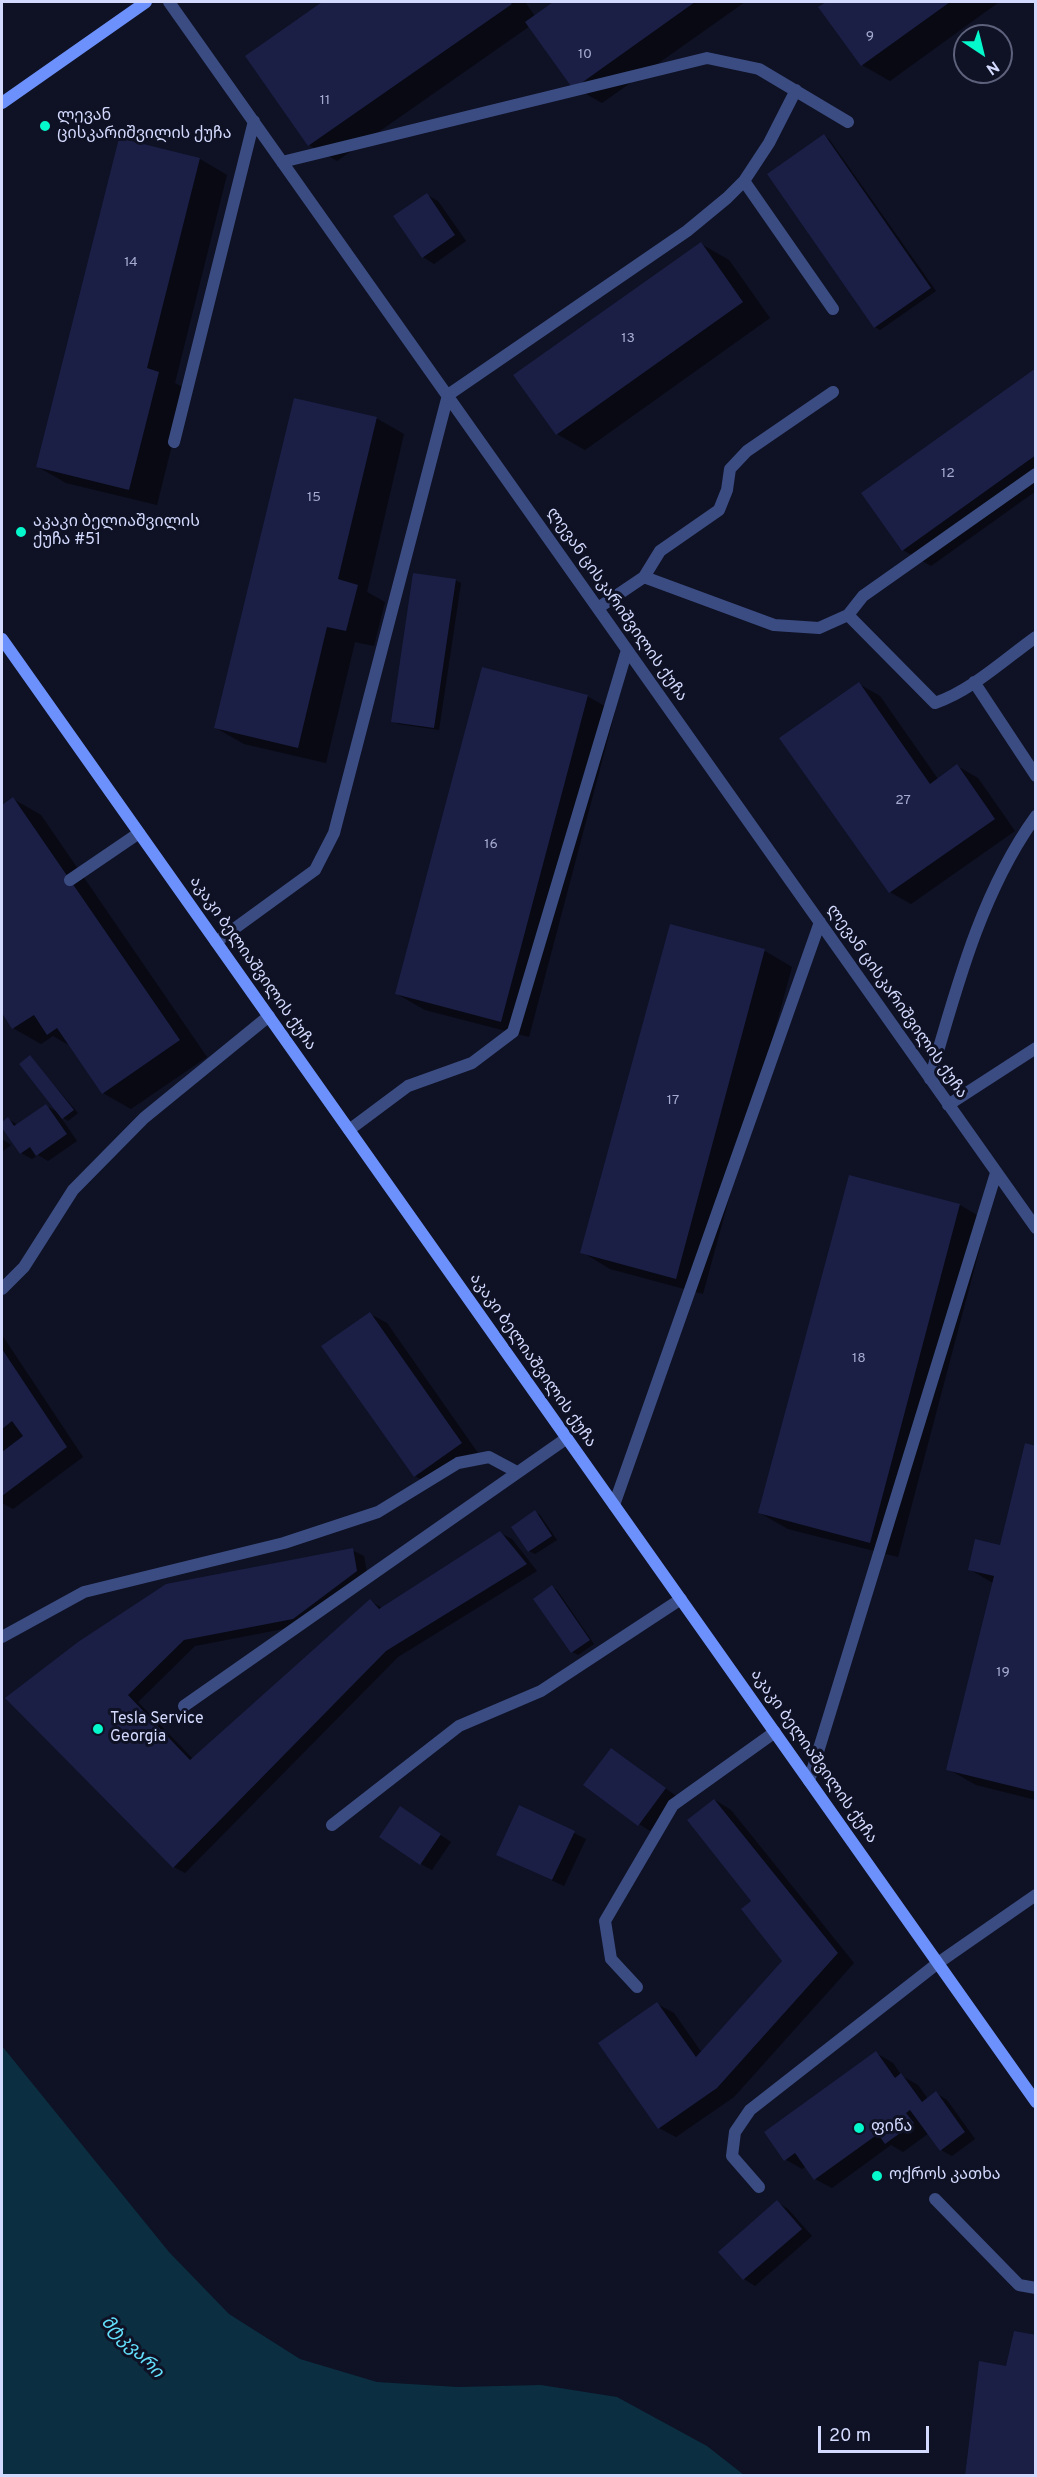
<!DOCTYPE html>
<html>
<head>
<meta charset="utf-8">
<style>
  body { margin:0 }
  #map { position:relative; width:1037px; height:2477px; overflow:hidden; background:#0f1124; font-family:Overpass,sans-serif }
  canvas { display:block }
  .frame { position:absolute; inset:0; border:3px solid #d3dafe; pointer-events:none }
  .north { position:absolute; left:953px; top:24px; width:60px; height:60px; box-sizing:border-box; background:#0f1124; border:2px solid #5d617b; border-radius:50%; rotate:145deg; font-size:16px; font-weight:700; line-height:24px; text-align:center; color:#d3dafe }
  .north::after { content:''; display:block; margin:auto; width:21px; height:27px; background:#05f8cc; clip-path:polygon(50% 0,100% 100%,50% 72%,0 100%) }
  .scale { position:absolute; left:818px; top:2426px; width:111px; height:27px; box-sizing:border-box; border:3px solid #d3dafe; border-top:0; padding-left:8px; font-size:18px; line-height:21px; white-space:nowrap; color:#d3dafe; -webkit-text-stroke:4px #0f1124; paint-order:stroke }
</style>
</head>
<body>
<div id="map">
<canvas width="1037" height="2477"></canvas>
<div class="frame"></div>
<div class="north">N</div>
<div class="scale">20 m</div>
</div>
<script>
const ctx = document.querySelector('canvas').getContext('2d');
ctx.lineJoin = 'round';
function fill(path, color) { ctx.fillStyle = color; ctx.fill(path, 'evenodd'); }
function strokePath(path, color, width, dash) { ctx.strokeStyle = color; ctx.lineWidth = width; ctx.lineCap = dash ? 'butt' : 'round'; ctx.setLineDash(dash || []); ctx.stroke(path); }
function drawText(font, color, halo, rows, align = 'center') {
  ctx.font = font + ' Overpass,"Noto Sans Georgian",sans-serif'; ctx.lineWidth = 6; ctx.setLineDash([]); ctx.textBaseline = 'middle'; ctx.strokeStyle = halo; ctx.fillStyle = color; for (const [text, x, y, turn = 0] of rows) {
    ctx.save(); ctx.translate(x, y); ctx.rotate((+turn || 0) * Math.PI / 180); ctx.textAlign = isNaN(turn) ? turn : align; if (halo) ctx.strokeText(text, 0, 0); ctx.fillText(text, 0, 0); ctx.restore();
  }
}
fill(new Path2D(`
  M2 2046 169 2252 229 2314 300 2359 377 2382 458 2387 541 2385 617 2397 707 2446 744 2475H2Z`), '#0b2e41');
fill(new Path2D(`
  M325 2H525L535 16 555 2H745L602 103 574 87 530 26 337 161 309 145 247 56Z
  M828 2H999L890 81 862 65 820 8Z
  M824 136 829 139 936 291 880 330 875 327Z
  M120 140 200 159 227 175 175 383 186 389 157 505 66 483 38 467Z
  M427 195 438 201 466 241 434 264 423 257Z
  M701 244 729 260 770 318 585 450 557 434Z
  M1036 370V491L931 566 903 550Z
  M376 418 404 434 367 592 385 602 374 646 355 642 326 763 244 744 216 728Z
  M455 580 461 583 439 730 398 724 392 721Z
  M859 684 880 696 938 779 957 766 978 778 1015 831 911 904 890 892Z
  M587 696 615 712 529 1037 425 1010 397 994Z
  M13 799 41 815 207 1057 131 1109 103 1093 72 1047 53 1036 41 1044 13 1028 2 1010V806Z
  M671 926 765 951 792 967 703 1294 610 1269 582 1252Z
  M30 1057 78 1113 68 1121 60 1116 77 1141 48 1161 38 1155 32 1159 21 1153 2 1125 8 1119 18 1125 46 1106 60 1113Z
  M2 1139 11 1145 2 1152Z
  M850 1176 960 1205 987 1221 898 1557 788 1529 760 1513Z
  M370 1314 387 1323 478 1453 431 1485 415 1476Z
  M2 1335 83 1457 13 1509 2 1503Z
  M1036 1448V1800L976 1785 948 1769 993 1583 969 1569 1001 1547Z
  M535 1512 540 1515 557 1540 535 1554 529 1551 513 1527Z
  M500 1533 512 1539 537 1571 398 1657 185 1873 174 1867 7 1699 352 1550 364 1556 368 1577 304 1625 195 1646 138 1702 193 1759 370 1601 382 1608Z
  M552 1587 557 1590 594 1644 578 1655 572 1652 535 1599Z
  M622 1756 676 1796 650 1831 639 1824Z
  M715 1800 731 1810 854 1963 734 2097 676 2137 659 2128 657 2004 674 2013 702 2053 784 1961 753 1901Z
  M520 1807 586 1839 564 1886 509 1860Z
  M411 1815 451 1842 432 1870 421 1864Z
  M876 2053 893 2063 902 2076 918 2085 928 2099 936 2093 947 2100 975 2139 952 2156 941 2150 929 2133 903 2152 891 2145 832 2188 815 2179 806 2166 802 2169 785 2159Z
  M777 2202 788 2209 812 2236 755 2286 744 2279Z`), '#0007');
fill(new Path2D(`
  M322 2H510L512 4 308 146 245 56Z
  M553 2H695L573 89 525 22Z
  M826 2H950L861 66 818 7Z
  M824 134 931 288 874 328 767 174Z
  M119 138 200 158 147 368 159 372 129 490 36 467Z
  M427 193 455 235 422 258 393 216Z
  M701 242 743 302 556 435 513 375Z
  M1036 368V455L902 551 861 493Z
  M294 398 377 417 338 579 358 585 346 631 327 627 298 748 214 728Z
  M413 573 456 579 434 728 391 722Z
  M482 667 588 695 501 1022 395 994Z
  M859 682 930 784 957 764 995 819 889 893 779 738Z
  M13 797 180 1040 102 1094 57 1028 47 1035 34 1015 12 1029 2 1013V805Z
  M670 924 765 949 676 1279 580 1253Z
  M30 1055 74 1110 62 1119 19 1064Z
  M46 1104 67 1134 36 1156 30 1147 20 1154 2 1128V1122L8 1117 14 1126Z
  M849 1175 960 1204 870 1543 758 1513Z
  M370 1312 462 1443 414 1477 321 1346Z
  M2 1349 67 1447 2 1496V1452L23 1436 12 1421 2 1429Z
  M1025 1443 1036 1446V1792L946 1770 994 1576 968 1570 975 1539 1000 1545Z
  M535 1510 552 1536 528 1552 511 1527Z
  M500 1531 527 1564 386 1651 173 1868 5 1698 78 1642 166 1584 353 1548 357 1571 293 1619 184 1640 128 1695 190 1760 370 1599 379 1609Z
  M552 1585 590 1640 571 1653 533 1599Z
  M611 1748 666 1788 638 1826 583 1785Z
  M714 1799 838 1953 717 2088 658 2129 598 2043 657 2002 696 2057 782 1961 741 1909 751 1901 687 1820Z
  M519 1805 575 1831 552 1880 496 1855Z
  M400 1806 441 1834 420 1865 379 1837Z
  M876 2051 895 2078 901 2073 922 2102 936 2091 965 2132 940 2151 910 2110 906 2113 914 2123 885 2144 878 2134 814 2180 795 2153 784 2161 764 2132Z
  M777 2200 802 2229 743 2280 718 2252Z
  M1014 2331 1036 2335V2476H965L979 2361 1006 2366Z`), '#1b1f45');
strokePath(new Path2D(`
  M169 2 1036 1228
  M282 162 707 58 759 69 848 122
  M744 181 833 309
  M174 442 254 121
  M644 577 774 625 819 628 848 615 935 703C971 691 1005 659 1036 637
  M598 608 644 577 660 551 719 510 727 490 730 469 747 451 833 392
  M848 615 863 596 1036 474
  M974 682 1036 776
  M70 880 139 833
  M216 942 315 870 334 833 448 395 687 231 727 198 744 181 769 143 796 90
  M930 1079C956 989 981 892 1036 816
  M948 1105 1036 1048
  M349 1130 408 1086 472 1063 513 1032 627 650
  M2 1289 24 1267 73 1190 144 1118 269 1016
  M614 1505 820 922
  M2 1637 84 1592 284 1543 378 1512 458 1463 489 1457 517 1472
  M184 1706 567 1438
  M809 1781 996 1173
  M332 1825 459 1726 541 1691 681 1599
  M637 1987 611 1959 605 1921 673 1805 775 1732
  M759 2187 732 2156 735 2132 750 2110 938 1963
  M935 2199 1019 2285 1036 2288`), '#3b4c82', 12);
strokePath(new Path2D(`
  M938 1963 1036 1895`), '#3b4c82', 12);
strokePath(new Path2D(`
  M2 103 146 2
  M2 639 1036 2102`), '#6c91fc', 12);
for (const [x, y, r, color] of [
  [45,126,6,"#05f8cc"],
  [21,532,6,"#05f8cc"],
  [98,1729,6,"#05f8cc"],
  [859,2128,6,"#05f8cc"],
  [877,2176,6,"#05f8cc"]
]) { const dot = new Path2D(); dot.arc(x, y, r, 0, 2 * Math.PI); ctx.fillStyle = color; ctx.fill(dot); strokePath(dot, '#0f1124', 2); }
drawText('14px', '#a5abd0', null, [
  ["9",870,37],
  ["10",585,55],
  ["11",325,101],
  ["14",131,263],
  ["13",628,339],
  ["12",948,474],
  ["15",314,498],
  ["27",903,801],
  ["16",491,845],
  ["17",673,1101],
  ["18",859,1359],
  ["19",1003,1673]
]);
drawText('16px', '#d3dafe', '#0f1124', [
  ["ლევან",57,117],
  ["ცისკარიშვილის ქუჩა",57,135],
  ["აკაკი ბელიაშვილის",33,523],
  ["ქუჩა #51",33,541],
  ["Tesla Service",110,1720],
  ["Georgia",110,1738],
  ["ფიწა",871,2128],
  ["ოქროს კათხა",889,2176]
], 'left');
drawText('16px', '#d3dafe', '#0f1124', [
  ["ლევან ცისკარიშვილის ქუჩა",616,605,55],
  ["აკაკი ბელიაშვილის ქუჩა",252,964,55],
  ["ლევან ცისკარიშვილის ქუჩა",896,1002,55],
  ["აკაკი ბელიაშვილის ქუჩა",532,1361,55],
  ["აკაკი ბელიაშვილის ქუჩა",813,1757,55]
]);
drawText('italic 18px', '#63e0fc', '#0f1124', [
  ["მტკვარი",131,2348,45]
]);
</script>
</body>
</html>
